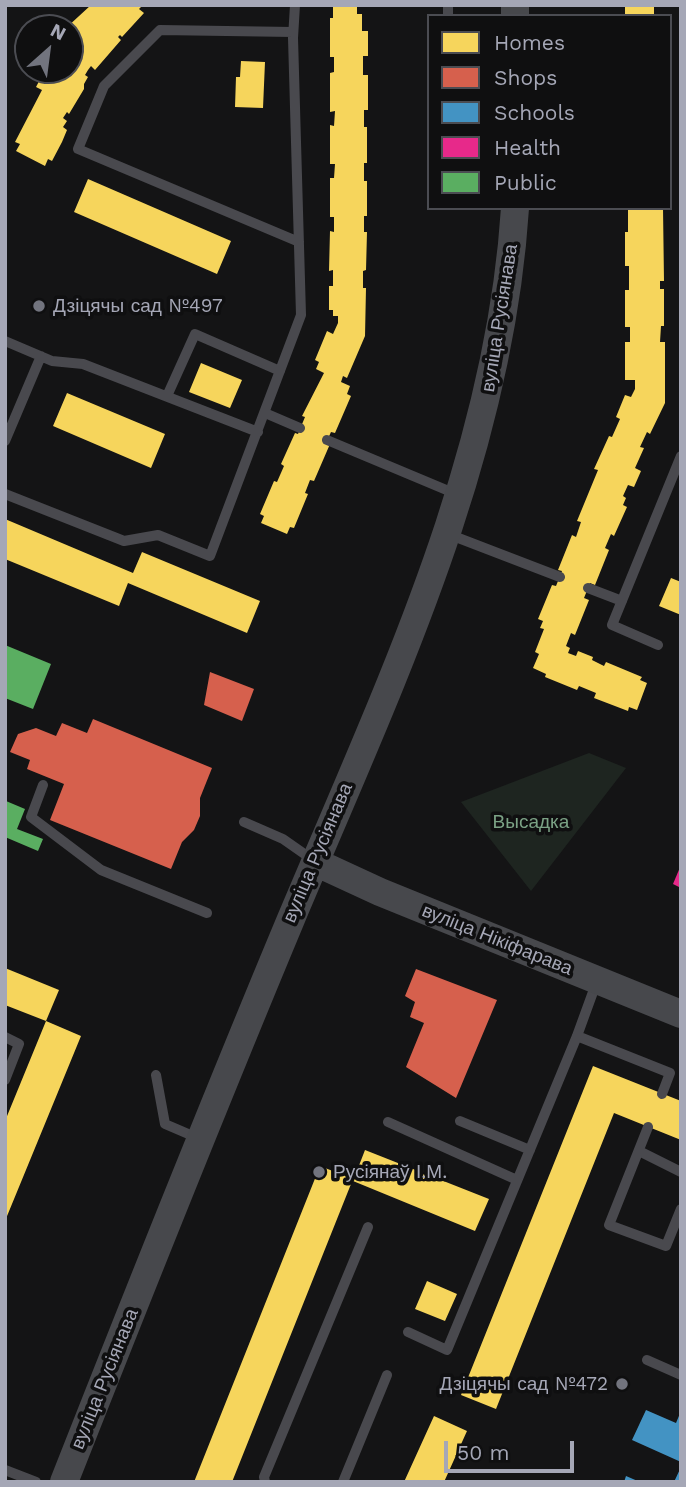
<!DOCTYPE html>
<html>
<head>
<meta charset="utf-8">
<style>
  body { margin:0 }
  #map { position:relative; width:686px; height:1487px; overflow:hidden; background:#141415; font-family:"Work Sans",sans-serif }
  canvas { display:block }
  .frame { position:absolute; inset:0; border:7px solid #a5a7b6; pointer-events:none }
  .legend { position:absolute; left:427px; top:14px; width:245px; height:196px; box-sizing:border-box; background:#0f0f10; border:2px solid #4b4c52; margin:0; padding:9px 12px; list-style:none; font-size:21px; color:#a5a7b6 }
  .legend li { display:flex; align-items:center; gap:14px; height:35px }
  .legend b { width:35px; border:2px solid #4b4c52 }
  .north { position:absolute; left:14px; top:14px; width:70px; height:70px; box-sizing:border-box; background:#0f0f10; border:2px solid #4b4c52; border-radius:50%; rotate:28deg; font-size:19px; font-weight:700; line-height:28px; text-align:center; color:#a5a7b6 }
  .north::after { content:''; display:block; margin:auto; width:24px; height:32px; background:#72747e; clip-path:polygon(50% 0,100% 100%,50% 72%,0 100%) }
  .scale { position:absolute; left:444px; top:1441px; width:130px; height:32px; box-sizing:border-box; border:4px solid #a5a7b6; border-top:0; padding-left:9px; font-size:21px; line-height:24px; white-space:nowrap; color:#a5a7b6; -webkit-text-stroke:5px #0f0f10; paint-order:stroke }
</style>
</head>
<body>
<div id="map">
<canvas width="686" height="1487"></canvas>
<div class="frame"></div>
<ul class="legend">
<li><b style="height:19px;background:#f6d55c"></b>Homes</li>
<li><b style="height:19px;background:#d6604d"></b>Shops</li>
<li><b style="height:19px;background:#4393c3"></b>Schools</li>
<li><b style="height:19px;background:#e7298a"></b>Health</li>
<li><b style="height:19px;background:#5aae61"></b>Public</li>
</ul>
<div class="north">N</div>
<div class="scale">50 m</div>
</div>
<script>
const ctx = document.querySelector('canvas').getContext('2d');
ctx.lineJoin = 'round';
function fill(path, color) { ctx.fillStyle = color; ctx.fill(path, 'evenodd'); }
function strokePath(path, color, width, dash) { ctx.strokeStyle = color; ctx.lineWidth = width; ctx.lineCap = dash ? 'butt' : 'round'; ctx.setLineDash(dash || []); ctx.stroke(path); }
function drawText(font, color, halo, rows, align = 'center') {
  ctx.font = font + ' "Work Sans",sans-serif'; ctx.lineWidth = 7; ctx.setLineDash([]); ctx.textBaseline = 'middle'; ctx.strokeStyle = halo; ctx.fillStyle = color; for (const [text, x, y, turn = 0] of rows) {
    ctx.save(); ctx.translate(x, y); ctx.rotate((+turn || 0) * Math.PI / 180); ctx.textAlign = isNaN(turn) ? turn : align; if (halo) ctx.strokeText(text, 0, 0); ctx.fillText(text, 0, 0); ctx.restore();
  }
}
fill(new Path2D(`
  M589 753 626 768 531 891 461 802Z`), '#1e2520');
fill(new Path2D(`
  M91 5H143L139 9 144 13 122 37 120 35 118 37 121 40 95 70 91 66 88 70 85 75 88 77 84 84V89L69 114 67 112 63 118 67 121 63 127 67 130 62 142 52 161 48 159 45 166 16 151 20 144 15 142 42 90 36 87 45 70H70V28H66Z
  M333 5H357V14H362V31H368V56H363V75H368V110H364V127H367V163H364V181H367V216H364V232H367L366 270 363 271V288H366L365 336 347 378 343 376 341 382 350 386 347 394 351 396 335 433 331 432 326 443 330 444 314 481 310 480 305 493 308 494 294 528 290 527 287 534 261 523 264 516 260 514 274 481 277 482 284 466 281 464 295 433 298 434 305 417 302 416 324 373 316 369 319 362 315 360 327 331 333 334 338 323V316H333V310H329V286H333V270L329 271 330 231 334 232V217H330V178H334L335 164H330V125L334 126 335 111 330 112V73L334 72V57H330V18H333Z
  M625 5H654V16H625Z
  M241 61 265 62 263 108 235 107 236 77H240Z
  M88 179 231 241 217 274 74 212Z
  M628 208H663L664 281H660V289H664V326H661L660 342H665V403L650 434 647 432 640 447 644 448 635 468 641 471 634 487 628 485 623 496 626 498 623 505 627 507 614 536 611 534 605 548 609 550 595 585 590 583 584 598 589 600 575 635 571 633 566 646 570 648 568 653 576 656 578 651 593 657 592 660 604 666 606 662 642 677 640 680 647 683 637 710 629 707 628 711 594 698 596 693 579 686 577 690 545 677 546 674 533 668 539 654 535 652 544 629 540 628 543 621 538 619 552 585 556 586 562 571 558 570 572 535 576 537 581 522 577 521 598 470 594 469 609 436 612 437 620 419 616 417 625 395 631 397 635 389V380H625V342H630V327H625V290H629V266H625V232H628Z
  M201 363 242 380 230 408 189 392Z
  M67 393 165 434 151 468 53 426Z
  M5 519 133 573 142 552 260 601 247 633 128 583 119 606 5 559Z
  M671 578 681 582V615L659 606Z
  M5 968 59 990 46 1021 5 1005Z
  M46 1021 81 1036 5 1221V1121Z
  M593 1066 681 1101V1140L614 1113 496 1409 461 1395Z
  M365 1150 489 1199 475 1231 353 1181Z
  M320 1166 353 1179 232 1482H194Z
  M427 1281 457 1294 445 1321 415 1309Z
  M434 1416 467 1431 444 1482H404Z`), '#f6d55c');
fill(new Path2D(`
  M210 672 254 689 242 721 204 705Z
  M93 719 212 768 200 798V816L194 830 182 842 171 869 50 820 64 784 27 769 30 760 10 752 18 734 36 728 56 736 62 723 87 733Z
  M416 969 497 1000 456 1098 406 1067 424 1023 410 1017 415 1002 405 996Z`), '#d6604d');
fill(new Path2D(`
  M646 1410 676 1423 681 1411V1462L632 1440Z
  M681 1467V1482H674Z
  M626 1476 640 1482H624Z`), '#4393c3');
fill(new Path2D(`
  M681 865V888L673 884Z`), '#e7298a');
fill(new Path2D(`
  M5 645 51 664 33 709 5 698Z
  M6 801 25 809 17 829 43 839 38 851 5 837Z`), '#5aae61');
strokePath(new Path2D(`
  M448 5V16
  M293 32 160 30 104 86 78 149 299 242
  M5 341 52 361 83 364 258 432
  M167 396 195 334 280 371
  M265 413 300 428
  M327 440 456 494
  M5 441 41 356
  M5 494 124 541 158 535 210 556 301 315 293 38 295 5
  M448 534 560 577
  M588 588 622 601
  M658 645 612 625 681 456
  M43 785 31 817 101 870 207 913
  M244 822 283 839 313 860
  M577 1036 670 1073 662 1094
  M5 1037 19 1044 5 1080
  M156 1075 165 1124 200 1139
  M460 1121 530 1150
  M388 1122 517 1180
  M648 1127 609 1225 666 1246 681 1209
  M639 1151 681 1172
  M408 1332 447 1350 577 1036 597 981
  M647 1360 681 1375
  M5 1470 36 1482
  M265 1482 264 1477 368 1227
  M343 1482 387 1375`), '#49494e', 10);
strokePath(new Path2D(`
  M515 5V16
  M315 862 380 892 681 1014
  M64 1482C138 1294 213 1106 291 919 387 690 499 460 515 208`), '#47484c', 28);
for (const [x, y, r, color] of [
  [39,306,7,"#72747e"],
  [319,1172,7,"#72747e"],
  [622,1384,7,"#72747e"]
]) { const dot = new Path2D(); dot.arc(x, y, r, 0, 2 * Math.PI); ctx.fillStyle = color; ctx.fill(dot); strokePath(dot, '#0f0f10', 2.5); }
drawText('19px', '#a5a7b6', '#0f0f10', [
  ["Дзіцячы сад №497",53,306],
  ["Русіянаў І.М.",333,1172],
  ["Дзіцячы сад №472",608,1384,"right"]
], 'left');
drawText('19px', '#a5a7b6', '#0f0f10', [
  ["вуліца Русіянава",500,318,-81],
  ["вуліца Русіянава",318,853,-67],
  ["вуліца Нікіфарава",497,940,22],
  ["вуліца Русіянава",105,1379,-68]
]);
drawText('19px', '#7ba285', '#0f0f10', [
  ["Высадка",531,822]
]);
</script>
</body>
</html>
